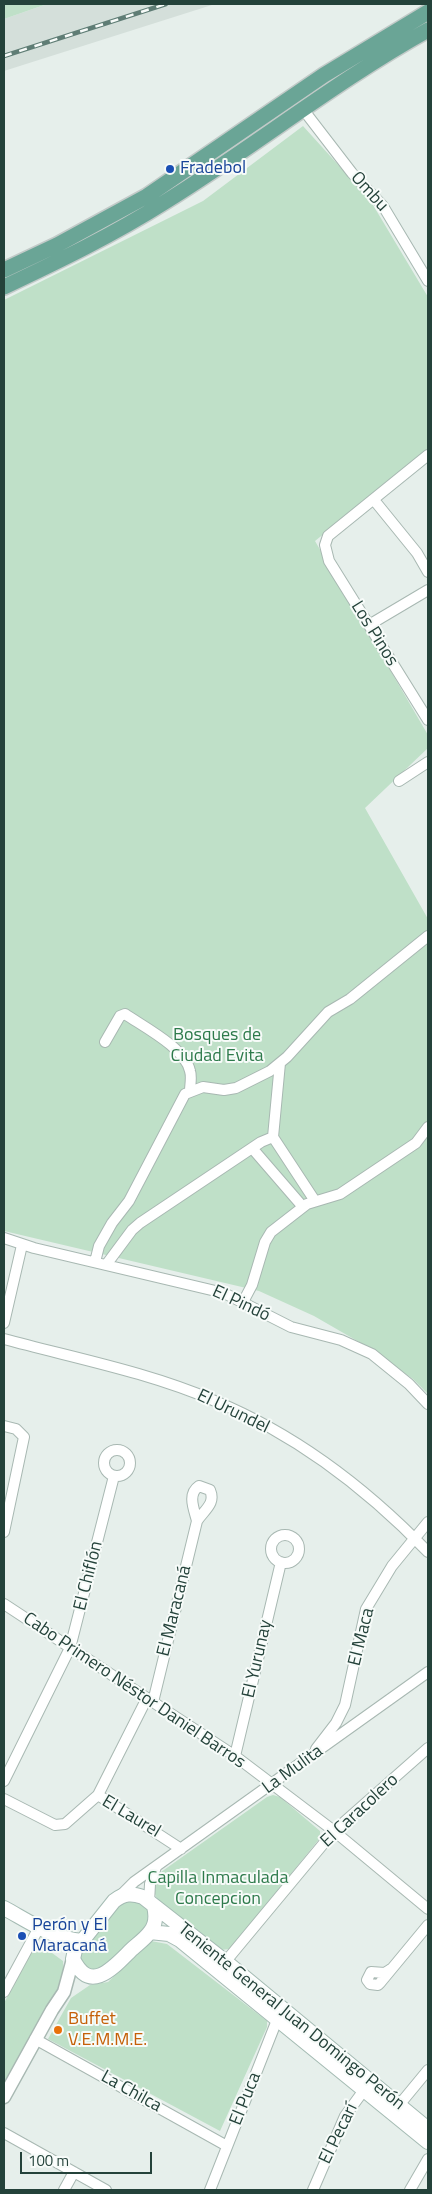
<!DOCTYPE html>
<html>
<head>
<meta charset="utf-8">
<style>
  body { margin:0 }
  #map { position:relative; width:432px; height:2194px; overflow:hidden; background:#e6efeb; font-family:"Titillium Web",sans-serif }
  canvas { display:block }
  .frame { position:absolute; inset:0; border:5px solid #24423a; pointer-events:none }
  .scale { position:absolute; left:20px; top:2152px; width:132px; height:22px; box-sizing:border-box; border:2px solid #24423a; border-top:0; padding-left:6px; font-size:15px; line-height:18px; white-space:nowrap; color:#24423a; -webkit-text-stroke:4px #f7fbf9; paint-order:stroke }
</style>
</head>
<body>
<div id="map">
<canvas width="432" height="2194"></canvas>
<div class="frame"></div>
<div class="scale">100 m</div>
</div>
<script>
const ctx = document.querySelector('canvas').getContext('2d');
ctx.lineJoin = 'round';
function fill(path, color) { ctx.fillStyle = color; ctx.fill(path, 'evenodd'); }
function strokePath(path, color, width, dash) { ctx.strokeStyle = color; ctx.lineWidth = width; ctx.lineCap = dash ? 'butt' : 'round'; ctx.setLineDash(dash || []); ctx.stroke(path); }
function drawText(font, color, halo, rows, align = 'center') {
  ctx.font = font + ' "Titillium Web",sans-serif'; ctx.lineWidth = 4; ctx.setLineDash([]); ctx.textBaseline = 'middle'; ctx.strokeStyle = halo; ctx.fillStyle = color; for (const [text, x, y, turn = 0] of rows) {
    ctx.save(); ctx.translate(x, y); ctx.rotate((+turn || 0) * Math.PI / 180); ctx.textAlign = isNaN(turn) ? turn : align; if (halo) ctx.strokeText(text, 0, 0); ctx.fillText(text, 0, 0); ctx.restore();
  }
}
fill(new Path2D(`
  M47 4H215L4 71V19Z`), '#d4dfda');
fill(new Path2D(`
  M4 4H47L4 19Z
  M303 126 370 200 428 297V449L315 541 428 735V748L365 808 428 919V1394L413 1379 366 1346 314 1316 259 1291 4 1231V300L203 201Z
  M273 1795 280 1797 320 1831V1838L230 1949 220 1950 158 1900C151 1890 155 1881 161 1872L267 1797Z
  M131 1900 138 1901 150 1910V1923L105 1969 88 1970 80 1961 82 1947 123 1902Z
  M151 1941 167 1944 267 2021V2027L220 2131 48 2039 71 1998 90 1985 108 1982Z
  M37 1942 63 1961 64 1980 4 2087V2003Z`), '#bfe0c8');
const minor = new Path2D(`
  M302 108 352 173 383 206 428 281
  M428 455 328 536 325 545 329 561 428 720
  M374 500 417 553 428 572
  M369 625 428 590
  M399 781 428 762
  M105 1042 120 1016 125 1014C144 1027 185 1048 190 1071 192 1077 190 1085 190 1091
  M280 1063 273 1137 315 1201
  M252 1148 303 1207
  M4 1238 34 1248 224 1293 291 1327 341 1340 372 1354 409 1384 428 1404
  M95 1262 99 1246 112 1223 129 1201 185 1094 203 1087 224 1090 236 1088 270 1071 287 1057 328 1012 350 999 428 936
  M106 1265 132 1230 140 1223 261 1142 273 1137
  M243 1302 252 1285 265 1242 271 1232 307 1204 340 1194 416 1143 428 1127
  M4 1323 22 1245
  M4 1339C74 1358 148 1372 215 1401 295 1434 368 1490 428 1552
  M4 1426 16 1429 24 1437 4 1532
  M104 1463a13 13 0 1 1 26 0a13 13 0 1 1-26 0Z
  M271 1549a14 14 0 1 1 28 0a14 14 0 1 1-28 0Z
  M4 1604 235 1756 334 1831 428 1909
  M153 1702 197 1521C204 1510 216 1504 210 1490L199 1486C187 1494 194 1509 197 1521
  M316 1749 336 1723 345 1705 366 1609 392 1566 428 1522
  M235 1756 281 1562
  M4 1781 70 1648 114 1476
  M98 1795 181 1849
  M4 1799 55 1825 65 1824 98 1795 147 1698
  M121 1895 134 1882 428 1672
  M149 1902 150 1884 156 1867
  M221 1967 334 1831 428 1748
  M391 1969 385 1973 371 1972 367 1980 370 1984 378 1985 380 1983 428 1925
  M4 1992 36 1933
  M35 2039 227 2146
  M395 2110 428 2070
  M4 2133 106 2190
  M64 2190 74 2172
  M210 2190 275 2025 282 2015
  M313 2190 345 2116 367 2086
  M410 2190 428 2159`);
const tertiary = new Path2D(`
  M4 2097 52 2010 64 1992 73 1959`);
const secondary = new Path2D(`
  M154 1906C156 1914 156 1925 150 1932 145 1939 136 1945 130 1951 112 1969 90 1994 73 1959L75 1950 114 1901C124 1893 132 1893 143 1897L226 1962 428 2129
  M4 1908C28 1921 53 1939 82 1941
  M150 1932 169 1934 180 1940 428 2142`);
const primary = new Path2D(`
  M4 270 57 245 147 196 324 75 428 12
  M4 287C59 261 113 235 165 202 254 147 336 81 428 30`);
strokePath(minor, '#a8b8b2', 12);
strokePath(tertiary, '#a8b8b2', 15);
strokePath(secondary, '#a4bbb3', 16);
strokePath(primary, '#c2cac8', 18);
strokePath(minor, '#fff', 10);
strokePath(tertiary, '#fff', 12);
strokePath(secondary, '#fff', 14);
strokePath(primary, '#6aa596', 15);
const rail = new Path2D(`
  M4 56 166 4`);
strokePath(rail, '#5f7d75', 4.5);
strokePath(rail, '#f7fbf9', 2.5, [8]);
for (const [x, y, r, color] of [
  [170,169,5,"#1a4fb4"],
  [22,1936,5,"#1a4fb4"],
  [58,2030,5,"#e8710a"]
]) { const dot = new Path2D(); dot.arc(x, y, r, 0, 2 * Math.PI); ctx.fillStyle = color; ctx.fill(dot); strokePath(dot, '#f7fbf9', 2); }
drawText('18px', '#164399', '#f7fbf9', [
  ["Fradebol",180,169],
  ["Perón y El",32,1926],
  ["Maracaná",32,1947]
], 'left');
drawText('18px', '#24423a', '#f7fbf9', [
  ["Ombu",369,192,48],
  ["Los Pinos",374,634,58],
  ["El Pindó",241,1304,25],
  ["El Urundel",233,1412,26],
  ["El Chiflón",89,1576,-76],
  ["El Maracaná",175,1611,-76],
  ["El Maca",362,1637,-76],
  ["El Yurunay",258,1659,-77],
  ["Cabo Primero Néstor Daniel Barros",134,1691,34],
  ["La Mulita",293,1770,-36],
  ["El Caracolero",360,1811,-43],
  ["El Laurel",131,1817,31],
  ["Teniente General Juan Domingo Perón",291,2017,39],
  ["La Chilca",131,2092,29],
  ["El Puca",246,2099,-68],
  ["El Pecarí",339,2134,-64]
]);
drawText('18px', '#2d7a4b', '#f7fbf9', [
  ["Bosques de",217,1036],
  ["Ciudad Evita",217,1057],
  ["Capilla Inmaculada",218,1879],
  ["Concepcion",218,1900]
]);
drawText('18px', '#c56008', '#f7fbf9', [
  ["Buffet",68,2020],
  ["V.E.M.M.E.",68,2041]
], 'left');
</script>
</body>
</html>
